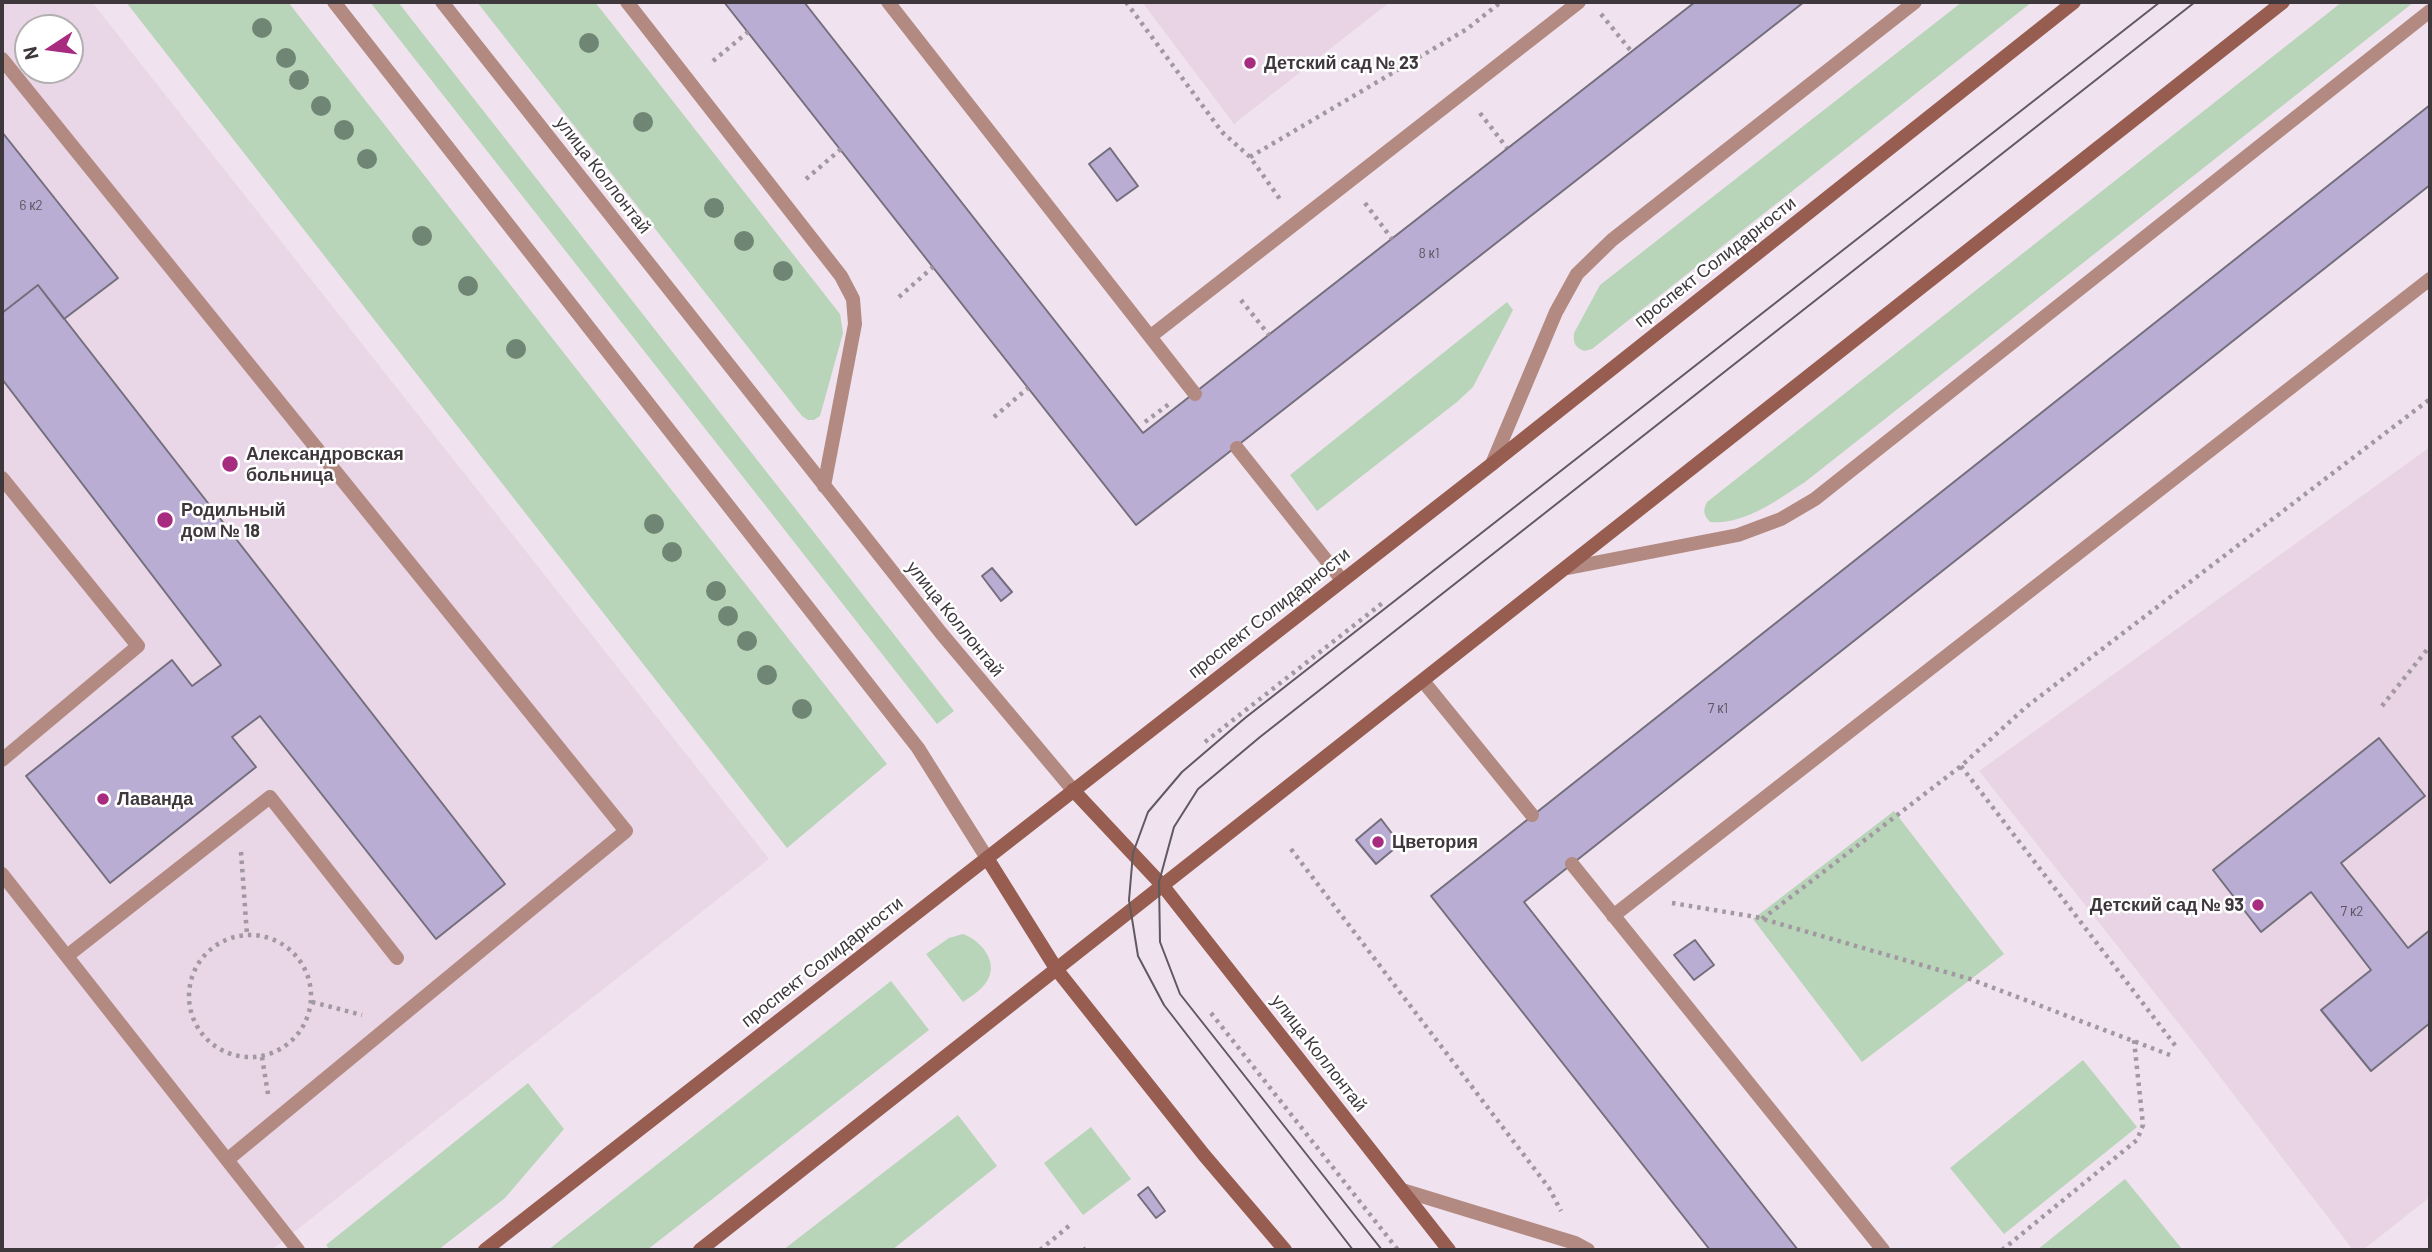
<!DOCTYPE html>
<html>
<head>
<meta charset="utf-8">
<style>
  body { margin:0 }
  #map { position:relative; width:2432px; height:1252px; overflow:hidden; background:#f0e3ef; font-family:Barlow,sans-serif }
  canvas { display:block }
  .frame { position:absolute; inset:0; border:4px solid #3e383d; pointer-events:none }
  .north { position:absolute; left:14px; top:14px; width:70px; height:70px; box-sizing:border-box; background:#fff; border:2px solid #b2afb1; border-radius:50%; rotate:257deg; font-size:19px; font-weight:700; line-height:28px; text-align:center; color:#3e383d }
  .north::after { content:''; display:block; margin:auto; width:24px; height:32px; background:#a72c80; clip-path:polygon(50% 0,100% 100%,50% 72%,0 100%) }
</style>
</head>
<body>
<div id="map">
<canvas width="2432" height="1252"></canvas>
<div class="frame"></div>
<div class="north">N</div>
</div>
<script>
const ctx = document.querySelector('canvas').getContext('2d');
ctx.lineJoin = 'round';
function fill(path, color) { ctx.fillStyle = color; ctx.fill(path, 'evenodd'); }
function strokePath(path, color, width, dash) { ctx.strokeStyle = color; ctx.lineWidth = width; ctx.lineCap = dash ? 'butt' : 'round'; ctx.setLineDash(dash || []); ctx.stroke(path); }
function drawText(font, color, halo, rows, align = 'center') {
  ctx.font = font + ' Barlow,sans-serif'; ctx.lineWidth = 5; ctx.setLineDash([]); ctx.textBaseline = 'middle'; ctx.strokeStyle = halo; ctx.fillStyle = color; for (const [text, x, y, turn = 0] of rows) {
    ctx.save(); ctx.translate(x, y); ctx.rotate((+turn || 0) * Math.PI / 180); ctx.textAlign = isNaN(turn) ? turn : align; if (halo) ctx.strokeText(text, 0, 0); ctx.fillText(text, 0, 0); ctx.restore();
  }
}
fill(new Path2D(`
  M2 2H92L769 859 271 1250H2ZM28 28H70V70H28Z`), '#e9d6e7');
fill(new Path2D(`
  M1142 2H1390L1234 124Z
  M2430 447V1197L2363 1250H2353L2191 1039 1979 771Z`), '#e8d4e4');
fill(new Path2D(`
  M126 2H288L887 764 787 848Z
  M370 2H398L954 711 937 724Z
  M477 2H595L840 314 843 333 820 416 814 420H808L802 416Z
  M1962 2H2032L1592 349 1584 351C1575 347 1573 343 1574 333L1600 285Z
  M2342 2H2414L1805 482C1777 500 1745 525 1710 522 1703 514 1703 510 1707 502Z
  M1507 302 1513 310 1473 387 1457 402 1317 511 1290 475Z
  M1894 811 2004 954 1862 1062 1753 919Z
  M963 934C982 941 1001 964 985 984 980 991 970 997 963 1002L926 954 949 938Z
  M891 981 929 1030 647 1250H548Z
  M2083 1060 2137 1127 2004 1234 1950 1168Z
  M528 1083 564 1129 505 1198 438 1250H330L326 1245Z
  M958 1115 997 1166 892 1250H783Z
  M1091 1127 1131 1179 1083 1215 1044 1163Z
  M2125 1179 2182 1249 2181 1250H2037Z`), '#b8d4b9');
const building = new Path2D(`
  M724 2H804L1143 433 1695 2H1804L1136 525Z
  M2430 105V185L1524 902 1798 1250H1710L1431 896Z
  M2 132 118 278 64 319 38 285 2 313Z
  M1110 148 1138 186 1117 201 1089 164Z
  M38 285 505 884 436 939 260 716 232 737 256 767 110 883 26 776 172 660 192 686 221 665 2 379V313Z
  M992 568 1012 592 1001 601 982 576Z
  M2379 738 2425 796 2341 863 2408 948 2430 930V1023L2371 1071 2321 1010 2371 970 2311 892 2261 932 2213 870Z
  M1381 819 1400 844 1376 864 1356 840Z
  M1695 940 1714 965 1694 980 1674 955Z
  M1148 1187 1165 1211 1156 1218 1138 1195Z`);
fill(building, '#baadd3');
strokePath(building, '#736e7c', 2);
strokePath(new Path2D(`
  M1126 2 1222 132 1250 157 1282 202
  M1601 14 1631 51
  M713 61 748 32
  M1480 113 1507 148
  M1250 157 1467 29 1501 2
  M806 179 841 149
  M1365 203 1392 239
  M899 297 933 267
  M1241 300 1269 335
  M994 417 1028 388
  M1145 422 1169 404
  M2382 706 2430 646
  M1205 742 1385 601
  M1961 766 2178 1049
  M1291 849 1549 1188 1561 1211
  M241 852 247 935
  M1672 903 1756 917 1970 979 2170 1055
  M1762 919 1961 766 2026 707 2430 399
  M189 996a61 61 0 1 1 122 0a61 61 0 1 1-122 0Z
  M312 1002 362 1015
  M1211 1013 1398 1250
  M262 1057 268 1094
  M1040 1250 1069 1226
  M1084 1250 1086 1248
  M2002 1250 2137 1140 2143 1125 2134 1040`), '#a298a1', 4.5, [3.5, 5]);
strokePath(new Path2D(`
  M888 2 1195 394
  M2 59 626 831 227 1160
  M1151 336 1579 2
  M1237 448 1342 580
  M2 478 138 646 2 760
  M1423 681 1532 815
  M1572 864 1883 1250
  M2 874 298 1250
  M1613 916 2430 279
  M67 956 270 797 397 958`), '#b38a81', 14);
strokePath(new Path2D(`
  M334 2 918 748 987 858
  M442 2 941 633 1073 790
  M627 2 841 276 853 299 855 324 824 486
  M1492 464 1556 312 1577 274 1612 240 1915 2
  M1568 568 1738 535 1781 519 1815 499 2430 11
  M1402 1190 1575 1243 1588 1250`), '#b38a81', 14);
strokePath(new Path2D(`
  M1073 790 1163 886 1449 1250
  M987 858 1057 970 1204 1155 1285 1250
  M485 1250 1492 464 2074 2
  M700 1250 2283 2`), '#965d50', 14);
strokePath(new Path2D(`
  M1353 1250 1164 1005 1138 956 1129 900 1133 853 1148 812 1182 772 1245 718 2160 2
  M1382 1250 1180 994 1160 942 1159 882 1174 827 1198 789 1260 737 2195 2`), '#60595f', 2);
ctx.fillStyle = '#708674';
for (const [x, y] of [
  [262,28],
  [589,43],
  [286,58],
  [299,80],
  [321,106],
  [643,122],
  [344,130],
  [367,159],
  [714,208],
  [422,236],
  [744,241],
  [783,271],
  [468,286],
  [516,349],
  [654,524],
  [672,552],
  [716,591],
  [728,616],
  [747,641],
  [767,675],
  [802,709]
]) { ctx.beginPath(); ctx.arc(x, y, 10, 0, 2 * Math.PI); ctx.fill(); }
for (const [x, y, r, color] of [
  [1250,63,7,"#a72c80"],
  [230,464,9,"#a72c80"],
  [165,520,9,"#a72c80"],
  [103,799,7,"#a72c80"],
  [1378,842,7,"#a72c80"],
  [2258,905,7,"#a72c80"]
]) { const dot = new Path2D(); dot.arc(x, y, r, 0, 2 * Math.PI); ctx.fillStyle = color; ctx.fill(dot); strokePath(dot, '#fff', 2.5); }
drawText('14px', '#5d5562', null, [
  ["6 к2",31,205],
  ["8 к1",1429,253],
  ["7 к1",1718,708],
  ["7 к2",2352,911]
]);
drawText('bold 18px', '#3e383d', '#fff', [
  ["Детский сад № 23",1264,63],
  ["Александровская",246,454],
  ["больница",246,475],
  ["Родильный",181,510],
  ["дом № 18",181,531],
  ["Лаванда",117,799],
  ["Цветория",1392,842],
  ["Детский сад № 93",2244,905,"right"]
], 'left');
drawText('18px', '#3e383d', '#fff', [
  ["улица Коллонтай",603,175,52],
  ["проспект Солидарности",1715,262,-38],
  ["проспект Солидарности",1269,613,-38],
  ["улица Коллонтай",955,619,51],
  ["проспект Солидарности",822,962,-38],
  ["улица Коллонтай",1319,1053,52]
]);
</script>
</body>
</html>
